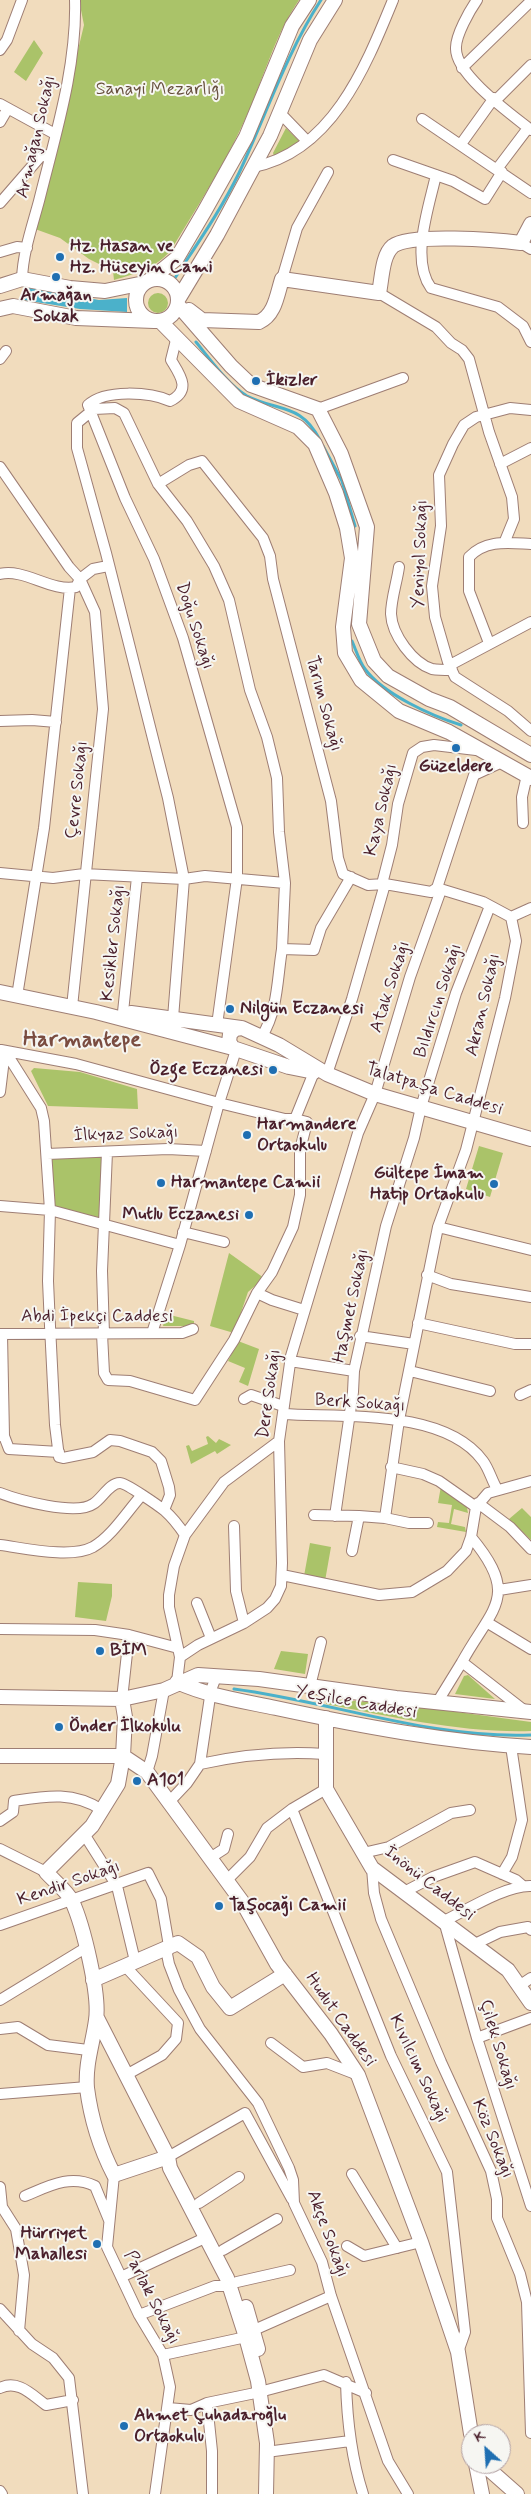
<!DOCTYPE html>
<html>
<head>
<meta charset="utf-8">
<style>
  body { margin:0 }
  #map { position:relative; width:531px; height:2494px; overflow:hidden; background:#f1dcbd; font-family:Mynerve,sans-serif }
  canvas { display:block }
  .north { position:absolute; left:461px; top:2424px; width:50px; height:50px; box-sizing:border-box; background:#f6f6f2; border:1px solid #b1a0a2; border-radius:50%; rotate:334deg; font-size:14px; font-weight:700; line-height:20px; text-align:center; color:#4a1f2b }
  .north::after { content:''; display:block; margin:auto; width:18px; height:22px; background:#1f6fb2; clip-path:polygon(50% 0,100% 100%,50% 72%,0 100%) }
</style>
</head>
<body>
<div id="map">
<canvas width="531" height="2494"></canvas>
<div class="north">K</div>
</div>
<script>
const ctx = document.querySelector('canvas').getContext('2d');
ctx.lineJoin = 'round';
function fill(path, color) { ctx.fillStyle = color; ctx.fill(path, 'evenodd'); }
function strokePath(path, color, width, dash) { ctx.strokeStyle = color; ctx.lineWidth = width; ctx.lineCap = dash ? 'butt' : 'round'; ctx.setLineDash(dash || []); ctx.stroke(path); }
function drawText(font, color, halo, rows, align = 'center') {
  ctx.font = font + ' Mynerve,sans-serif'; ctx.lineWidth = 4; ctx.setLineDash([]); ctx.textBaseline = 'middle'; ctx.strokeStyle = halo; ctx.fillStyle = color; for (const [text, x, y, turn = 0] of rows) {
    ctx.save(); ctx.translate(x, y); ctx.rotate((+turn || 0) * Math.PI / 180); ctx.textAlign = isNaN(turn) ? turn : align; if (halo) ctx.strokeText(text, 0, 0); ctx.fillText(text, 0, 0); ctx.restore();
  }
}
fill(new Path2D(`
  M79 0H299C272 39 262 86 241 128 221 170 195 210 171 250 156 268 135 274 114 280L113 271 89 259 60 238 35 229 84 25Z
  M34 40 43 53 26 81 14 72Z
  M286 128 300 142 274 156 273 153Z
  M148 303a10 10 0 1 1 20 0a10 10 0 1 1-20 0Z
  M34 1068 80 1072 137 1089 138 1109 48 1106 31 1071Z
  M479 1146 503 1153 490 1197 466 1189Z
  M108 1156 107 1219 54 1208 51 1157Z
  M229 1253 264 1278 248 1292 234 1333 210 1326Z
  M166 1314 194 1321V1323L186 1326H163Z
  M238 1341 259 1349 248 1386 239 1382 245 1368 228 1361Z
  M208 1436 216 1443 219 1439 231 1445 217 1454 215 1451 191 1464 186 1446 189 1445 192 1451 208 1444 206 1437Z
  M441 1486 466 1503 468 1513 454 1509 451 1524 465 1527 466 1532 437 1527 438 1522 449 1523 452 1505 438 1503Z
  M522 1508 531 1517V1540L509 1519Z
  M310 1543 331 1547 325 1581 304 1576Z
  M78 1582 112 1584V1596L106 1621 75 1617Z
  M281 1651 308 1654 305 1674 274 1669Z
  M468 1675 495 1699 455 1694 464 1676Z
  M327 1699 398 1704 531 1722V1731C461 1733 394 1717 326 1704Z`), '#aac369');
fill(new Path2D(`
  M24 287 99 300 127 298V312L80 309 23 300Z`), '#4bb1ca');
strokePath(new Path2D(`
  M175 278C197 244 221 210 239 173 266 115 286 54 321 0
  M196 342C209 358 229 386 247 396 279 412 301 403 320 440
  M323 446 342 481 355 526
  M352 641C356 650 359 661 365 669 383 694 432 716 461 725
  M234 1689C333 1702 430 1739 531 1735`), '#4bb1ca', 3);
const street = new Path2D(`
  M477 0C470 10 455 36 456 49 456 75 511 114 531 130
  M0 50 7 40 22 0
  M462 68 531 1
  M496 100 531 65
  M0 104 55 134
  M280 113 307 141
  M422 119 531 193
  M0 122 7 110
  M461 144 494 98
  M393 160 453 181 485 199 502 172
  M253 167C332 152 366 66 393 0
  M497 169 528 128
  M436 175C429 207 410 259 431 288L498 307 523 326 531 342
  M0 203 40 157 51 154
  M521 243 531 249
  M0 252 17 247 27 248
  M22 279C23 252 32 227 39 201 55 136 77 67 75 0
  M282 279 297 228 328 172
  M379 293 436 327 451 343 462 350 469 359 489 432 512 497 514 519 505 541
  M177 336 171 360C180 375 192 390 170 401 150 392 105 389 88 405L125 498 154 559 183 638 237 827V878L217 1025
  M0 359 6 351
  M318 409 403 378
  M531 410 510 408 476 417 464 425 453 444 439 475 441 526 432 586 435 617 448 662 455 677 508 711 531 731
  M500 464 531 448
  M0 467 69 567 80 579 76 587C51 592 24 568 0 574
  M158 484 189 465 202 461 263 538 270 556 273 579 331 801 338 858 343 874 368 885 385 884 431 892 437 888 483 902 511 917
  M399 567C397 582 391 599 391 614 392 635 413 663 432 669 438 670 446 670 452 670
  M489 643 469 591V557C486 539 509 543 531 544
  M450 665 531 622
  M0 721 32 720 56 722
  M523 823 522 797 527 775
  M0 873 53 878 84 874 184 879 205 876 285 883 282 949
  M382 884 392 845 398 804 413 753 422 747 434 745 476 750
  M437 888 474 775 502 762
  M511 917 531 908
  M17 996 44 828 70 588
  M72 1007 103 709 95 612 80 579 93 569 108 566
  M123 1012 137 877
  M173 1018 184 879 168 798 106 553 77 448V423L94 409 115 408 124 413 158 484 187 521 214 566 229 600 250 690 267 737 277 778 279 832 285 883
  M262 1036C278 1010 277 980 282 949L314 950 321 928 351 877
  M1 1050 76 1064 219 1103 236 1050
  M5 1051 41 1108 44 1121 50 1210 48 1281 50 1326 55 1425 59 1457 63 1458 93 1452 110 1440 120 1441 152 1452 161 1461 169 1487 170 1495 164 1510
  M327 1074 352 999 385 884
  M0 1092 5 1051
  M47 1154 168 1149 206 1151
  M0 1206 50 1210 180 1245 152 1333
  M438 1227 531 1250
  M183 1232 224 1242
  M180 1245 219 1103 285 1119H295L314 1072
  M427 1275 451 1284 531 1297
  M257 1293 272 1300 304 1310
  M418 1323 515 1344H531
  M0 1334 182 1333 193 1329
  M2 1334 4 1436
  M102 1334 104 1373 108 1380 130 1381 195 1400 234 1340 257 1293 272 1272 293 1227 300 1195V1150L307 1122 295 1119
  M104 1334 102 1271 107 1152
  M360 1336 414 1344
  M290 1361 354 1371
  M410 1371 490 1391
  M520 1395 531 1390
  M244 1399 251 1395 283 1406
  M283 1414C341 1418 444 1408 483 1461 489 1469 492 1481 497 1489
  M0 1436H4L9 1449 59 1452
  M391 1467 423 1474 439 1481 476 1507
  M0 1493C18 1500 76 1516 93 1504 102 1499 109 1483 120 1483 126 1483 159 1506 165 1511 173 1518 179 1526 185 1535L224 1482 279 1441
  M478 1503 510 1527 531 1549
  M314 1515 359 1516
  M335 1516 353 1392 354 1371 386 1226 414 1138 421 1107 456 993 490 906
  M385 1518 409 1523H428
  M234 1526 236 1591 244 1623
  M0 1545C24 1548 71 1559 93 1547 112 1536 126 1513 141 1496
  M352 1551 359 1516 385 1518 399 1420 438 1227 466 1150 505 998 516 941 511 917
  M282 1575 379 1595 412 1592 447 1571 466 1551 471 1537 476 1507 488 1493 531 1481
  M499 1590 531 1585
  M197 1603 211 1638
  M488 1623 531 1649
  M0 1629 95 1630 129 1635 178 1648
  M180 1657 198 1645 244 1623 267 1608 275 1599 281 1586 282 1563 279 1441 291 1356 358 1133 375 1094 410 977 441 890
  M462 1662C492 1607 521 1597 471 1537
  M177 1682 180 1657 169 1607V1595L174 1566 185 1535
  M310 1686 321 1642
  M122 1699 129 1635
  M438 1701 462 1662 525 1711
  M200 1764C241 1755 283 1751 325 1754
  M147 1772 152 1756 164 1690
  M169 1802 187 1783 200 1764 211 1690 216 1677
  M292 1809 391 2056 447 2172 465 2332 458 2352
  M0 1821 13 1812 14 1801C46 1796 73 1791 102 1810
  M84 1834 117 1886 135 1961
  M0 1849 46 1872
  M363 1853 389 1847 451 1813 470 1810
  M210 1858 224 1849 228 1834
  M372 1868 374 1893 381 1919 441 2062 491 2171 497 2199V2218L520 2274 527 2302 531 2433
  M502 1874 512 1857 522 1820 511 1746
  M226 1881 250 1857 267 1828 292 1809 326 1789
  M531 1886C506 1885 467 1910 444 1921L477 2038 531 2206
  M404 1892 433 1877 475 1862 516 1880 523 1886
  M0 1925 148 1873 161 1899 169 1946 167 1954 169 1964 179 1990 200 2029 258 2103 289 2168 293 2180 294 2203 322 2262 331 2296 388 2461 408 2494
  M475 1944 500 1932 528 1927 531 1930
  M125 1966 178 2023 176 2039 162 2055 126 2075
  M519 1986 531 1978
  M0 2000 87 1947
  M0 2029 18 2027 48 2045 88 2050
  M477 2038 531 2018
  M271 2043 303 2067 327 2063 358 2075
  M0 2094 87 2087
  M168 2157 245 2113 292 2199
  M352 2174 397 2248
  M114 2175 107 2247 139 2315 163 2355 170 2387 155 2494
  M0 2187 2 2207 16 2229 24 2275 19 2331
  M25 2196C49 2186 70 2174 95 2186L109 2220
  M199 2203 239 2177
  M347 2246 364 2256 421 2242
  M223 2250 277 2219
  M121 2277 207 2237
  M237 2282 290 2270
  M0 2309 32 2344 53 2358 69 2378 83 2494
  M139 2315 215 2286H230
  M254 2330 331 2296
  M163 2355 246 2337
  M346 2382C347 2421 351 2457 363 2494
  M0 2388C18 2379 32 2395 46 2405L73 2400
  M267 2390 324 2375 366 2393
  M207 2403 212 2451V2494
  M168 2408 191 2410 207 2403 260 2392
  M274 2451 350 2441
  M0 2491 2 2494`);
const secondary = new Path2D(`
  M136 300a21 21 0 1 1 42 0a21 21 0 1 1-42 0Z
  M150 280 177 258 204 212 246 137 292 26 309 0
  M0 286 22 279 70 288 105 291 144 283
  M179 298 217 235 270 136 310 40 335 0
  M178 305 231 366 251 385 318 409 341 454 367 527 359 624 374 661 388 676 429 699 450 707 531 755
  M0 309 13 306 76 318 154 321
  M189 310 202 320 259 322C275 315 277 295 282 279L379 293C382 279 382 255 393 246 410 233 498 240 521 243L531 224
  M160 321 239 401 298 427 315 444 336 493 347 528 352 558 343 627 345 653 361 680 399 711 449 732 531 778
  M0 992 96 1012 233 1048 289 1067 314 1072
  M131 1013 241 1028
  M233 1048 229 1042 230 1034 235 1029 242 1028 279 1045 327 1074 375 1094 531 1139
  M177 1682C208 1696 243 1701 276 1708 360 1726 446 1742 531 1747
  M0 1697 122 1699 164 1690 198 1675 259 1679 396 1698 531 1712
  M122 1699 125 1717 123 1756 118 1784 92 1826 46 1872C54 1881 67 1891 72 1901 83 1925 100 1994 96 2020 93 2043 85 2064 87 2088 91 2119 100 2148 114 2175L168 2157
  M326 1718V1789L372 1868 508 1970 531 2003
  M0 1756H123L147 1772 243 1903 277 1964 331 2034 358 2075 421 2242 458 2352 471 2434
  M93 1980 178 1943 198 1957 213 1987 230 2008 285 1974
  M97 2018 168 2157 170 2168 227 2278 246 2337 258 2381 267 2443 266 2494
  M246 2307 258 2349
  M476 2464 482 2494
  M483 2464 517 2494`);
strokePath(street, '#9e7e74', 12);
strokePath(secondary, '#9e7e74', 16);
strokePath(street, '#fff', 10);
strokePath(secondary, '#fff', 14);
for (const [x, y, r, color] of [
  [60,257,5,"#1f6fb2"],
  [56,277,5,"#1f6fb2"],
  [256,381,5,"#1f6fb2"],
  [456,748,5,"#1f6fb2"],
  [230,1009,5,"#1f6fb2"],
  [273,1070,5,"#1f6fb2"],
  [247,1135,5,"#1f6fb2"],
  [161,1183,5,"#1f6fb2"],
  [494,1184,5,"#1f6fb2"],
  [249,1215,5,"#1f6fb2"],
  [100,1651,5,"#1f6fb2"],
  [59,1727,5,"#1f6fb2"],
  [137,1781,5,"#1f6fb2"],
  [219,1906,5,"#1f6fb2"],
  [97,2244,5,"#1f6fb2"],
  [124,2426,5,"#1f6fb2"]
]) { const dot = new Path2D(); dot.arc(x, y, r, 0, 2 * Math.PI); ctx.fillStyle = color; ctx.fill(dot); strokePath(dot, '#f6f6f2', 2); }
drawText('18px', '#67503e', '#f6f6f2', [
  ["Sanayi Mezarlığı",160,90]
]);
drawText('18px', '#4a1f2b', '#f6f6f2', [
  ["Armağan Sokağı",37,137,-77],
  ["Yeniyol Sokağı",421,554,-88],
  ["Doğu Sokağı",194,626,72],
  ["Tarım Sokağı",323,704,75],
  ["Çevre Sokağı",78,790,-84],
  ["Kaya Sokağı",382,810,-77],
  ["Kesikler Sokağı",114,943,-84],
  ["Atak Sokağı",391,987,-72],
  ["Bıldırcın Sokağı",439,1001,-72],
  ["Akran Sokağı",484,1005,-77],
  ["Talatpaşa Caddesi",434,1090,17],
  ["İlkyaz Sokağı",126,1135,-2],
  ["Haşmet Sokağı",352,1306,-78],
  ["Abdi İpekçi Caddesi",97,1317],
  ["Dere Sokağı",270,1394,-82],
  ["Berk Sokağı",360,1404,4],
  ["Yeşilce Caddesi",356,1703,10],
  ["Kendir Sokağı",69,1884,-19],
  ["İnönü Caddesi",429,1884,38],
  ["Hudut Caddesi",340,2020,55],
  ["Çilek Sokağı",497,2045,73],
  ["Kıvılcım Sokağı",418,2069,65],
  ["Köz Sokağı",492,2139,68],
  ["Akçe Sokağı",327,2234,70],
  ["Parlak Sokağı",151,2298,63]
]);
drawText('bold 18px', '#4a1f2b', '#f6f6f2', [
  ["Hz. Hasan ve",70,247],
  ["Hz. Hüseyin Cami",70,268],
  ["Armağan",56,296,"center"],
  ["Sokak",56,317,"center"],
  ["İkizler",266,381],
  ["Güzeldere",456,767,"center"],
  ["Nilgün Eczanesi",240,1009],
  ["Özge Eczanesi",263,1070,"right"],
  ["Harmandere",257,1125],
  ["Ortaokulu",257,1146],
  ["Gültepe İmam",484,1174,"right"],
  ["Hatip Ortaokulu",484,1195,"right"],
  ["Harmantepe Camii",171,1183],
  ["Mutlu Eczanesi",239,1215,"right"],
  ["BİM",110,1651],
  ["Önder İlkokulu",69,1727],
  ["A101",147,1781],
  ["Taşocağı Camii",229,1906],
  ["Hürriyet",87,2234,"right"],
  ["Mahallesi",87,2255,"right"],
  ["Ahmet Çuhadaroğlu",134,2416],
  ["Ortaokulu",134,2437]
], 'left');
drawText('bold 22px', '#7a4c40', '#f6f6f2', [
  ["Harmantepe",82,1041]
]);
</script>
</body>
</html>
